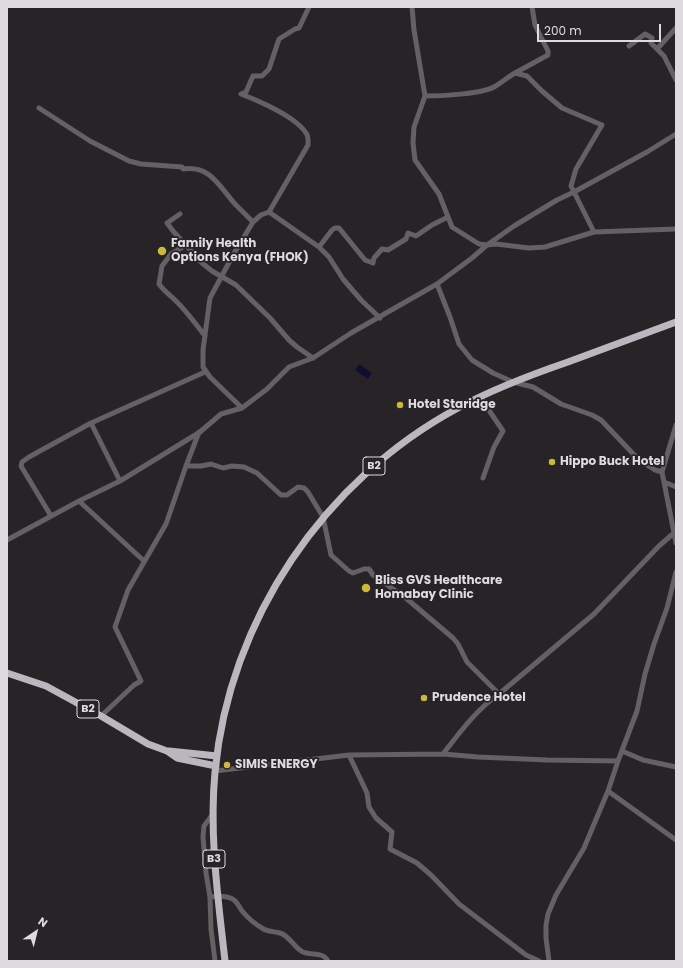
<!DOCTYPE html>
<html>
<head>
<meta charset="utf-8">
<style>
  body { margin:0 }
  #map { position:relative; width:683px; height:968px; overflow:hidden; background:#282327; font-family:Poppins,sans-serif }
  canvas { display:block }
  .frame { position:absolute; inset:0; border:8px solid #dedadd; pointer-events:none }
  .north { position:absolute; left:16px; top:912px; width:40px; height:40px; -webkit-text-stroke:3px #282327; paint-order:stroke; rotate:35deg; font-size:11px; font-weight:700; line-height:16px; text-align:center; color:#dedadd }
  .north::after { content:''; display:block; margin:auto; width:14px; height:18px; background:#dedadd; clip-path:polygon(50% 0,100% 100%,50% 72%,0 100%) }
  .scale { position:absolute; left:537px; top:24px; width:124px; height:18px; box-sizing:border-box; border:2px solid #dedadd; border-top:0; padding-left:5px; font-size:12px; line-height:14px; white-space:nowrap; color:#dedadd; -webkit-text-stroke:3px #282327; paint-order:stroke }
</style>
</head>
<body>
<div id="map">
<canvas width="683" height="968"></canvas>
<div class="frame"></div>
<div class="north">N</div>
<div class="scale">200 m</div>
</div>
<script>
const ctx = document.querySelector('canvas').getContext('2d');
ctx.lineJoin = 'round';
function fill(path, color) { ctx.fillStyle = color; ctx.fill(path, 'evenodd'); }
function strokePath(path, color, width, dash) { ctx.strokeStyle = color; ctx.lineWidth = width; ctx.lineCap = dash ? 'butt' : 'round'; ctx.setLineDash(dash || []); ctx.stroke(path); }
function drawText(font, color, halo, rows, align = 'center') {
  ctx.font = font + ' Poppins,sans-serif'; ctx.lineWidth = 3.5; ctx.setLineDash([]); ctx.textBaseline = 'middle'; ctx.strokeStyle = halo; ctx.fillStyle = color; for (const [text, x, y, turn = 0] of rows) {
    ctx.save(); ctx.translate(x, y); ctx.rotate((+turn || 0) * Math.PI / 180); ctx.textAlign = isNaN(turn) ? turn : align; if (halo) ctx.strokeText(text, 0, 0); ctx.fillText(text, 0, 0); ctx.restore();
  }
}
fill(new Path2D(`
  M359 364 372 373 368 379 355 370Z`), '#120e30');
strokePath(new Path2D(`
  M412 7 414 30 425 96 414 127 413 143 415 160 439 194 452 227 479 244 487 245 514 226 557 200 574 192 647 152 676 134
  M629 46 645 34 652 38 651 43 664 56 676 80
  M657 49 676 28
  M515 73 548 55V51L535 25 532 7
  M241 94C259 101 296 117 306 133 309 137 308 141 308 145L269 212
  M241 94 246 92 253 76H262L269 69 279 39 295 29 299 28 309 7
  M425 96C441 96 481 94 494 87 501 83 508 77 515 73L527 76 542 91 562 108 602 125 576 169 571 186 594 232
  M39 108 90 141 129 161 141 164 182 167 183 169C210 165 219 186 235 204 241 210 247 216 253 222
  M180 214 167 223 173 231 202 263 212 271 236 285 270 318 289 340 297 347 313 358
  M186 245 171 254 162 266 159 284C164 291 171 296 177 302 187 312 196 324 205 336
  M319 247 332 230 335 228H339L365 260 373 263 374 258 382 249 388 250 406 239 408 233 416 236 432 225 448 217
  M437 284 450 317 459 344 472 360 493 373 513 382 533 387 561 404 592 415 601 420 639 460 655 470 662 472
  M480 397 503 431 494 447 483 478
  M242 408 210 377 203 367V350L210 298 233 255 253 222 261 215 269 212 319 247 329 257 343 279 361 300 380 318
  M91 423 120 481
  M676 425 662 472 676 543
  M199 432 186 466H201L211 464 223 468 232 466 244 467 257 473 281 495H287L298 487 304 488 308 492 323 517 331 555 349 571 353 573 364 569H369L373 575 407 599 453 638 458 644 467 662 499 694
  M664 482 676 487
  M79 501 144 561
  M51 516 21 466 22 462 29 457 91 423 205 372
  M7 540 79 501 120 481 200 432 221 414 242 408 267 389 289 367 313 358 351 333 437 284 472 258 487 245 496 244 529 248 545 247 594 232 676 229
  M101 716 134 685 141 681 115 627 128 590 166 524 186 466
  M622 751 643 760 676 767
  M443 754C460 732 476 710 499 694L594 614 659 546 675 532
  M349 755 367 793 369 807 376 818 392 832 390 849 417 863 431 875 459 904 526 955 539 961
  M215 771 349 755 443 754 478 757 547 760 618 761
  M608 791 676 840
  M213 814 204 826 203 837 206 873 210 897 211 929 215 961
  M210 897C217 896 228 896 234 900 238 903 240 909 243 912 248 918 255 924 262 928 267 932 273 931 280 933 290 936 294 948 303 952 312 956 322 951 328 961
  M549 961 546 938V925L548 914 556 895 584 848 608 791 618 761 637 711 645 674 654 644 667 608 676 572`), '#636164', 5);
strokePath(new Path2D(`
  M7 673 46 686 101 716 148 744 167 751 177 758 216 766
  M169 751 217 756
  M225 961C218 898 209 835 215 772 229 620 324 480 458 408 493 389 530 375 568 362 604 349 640 335 676 322`), '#bab7be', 7);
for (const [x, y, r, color] of [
  [162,251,5,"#cbba39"],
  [400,405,4,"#cbba39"],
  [552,462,4,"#cbba39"],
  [366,588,5,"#cbba39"],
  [424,698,4,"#cbba39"],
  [227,765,4,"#cbba39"]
]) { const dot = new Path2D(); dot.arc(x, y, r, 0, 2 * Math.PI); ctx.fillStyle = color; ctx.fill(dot); strokePath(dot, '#282327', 1.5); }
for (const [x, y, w] of [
  [374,466,22],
  [88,709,22],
  [214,859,22]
]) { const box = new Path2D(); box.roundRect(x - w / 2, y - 9, w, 18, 3); ctx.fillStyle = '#282327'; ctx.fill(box); strokePath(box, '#dedadd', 1); }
drawText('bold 11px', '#dedadd', null, [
  ["B2",374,466],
  ["B2",88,709],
  ["B3",214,859]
]);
drawText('bold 12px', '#dedadd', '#282327', [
  ["Family Health",171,244],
  ["Options Kenya (FHOK)",171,258],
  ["Hotel Staridge",408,405],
  ["Hippo Buck Hotel",560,462],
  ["Bliss GVS Healthcare",375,581],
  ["Homabay Clinic",375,595],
  ["Prudence Hotel",432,698],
  ["SIMIS ENERGY",235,765]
], 'left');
</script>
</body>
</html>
